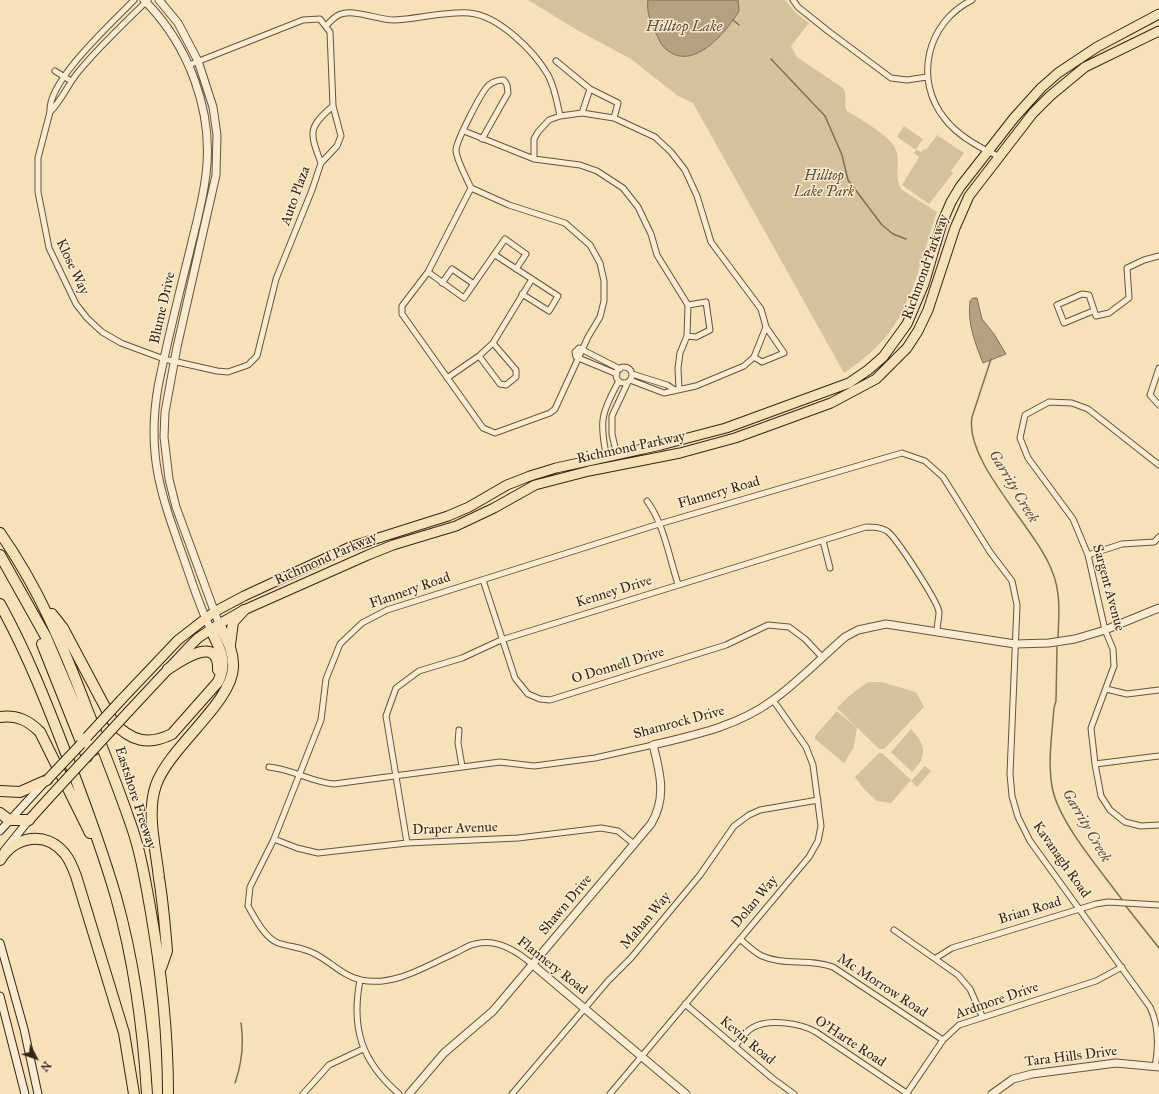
<!DOCTYPE html>
<html>
<head>
<meta charset="utf-8">
<style>
  body { margin:0 }
  #map { position:relative; width:1159px; height:1094px; overflow:hidden; background:#f7e1b9; font-family:"IM FELL Great Primer",serif }
  canvas { display:block }
  .north { position:absolute; left:16px; top:1038px; width:40px; height:40px; -webkit-text-stroke:3px #faecd2; paint-order:stroke; rotate:131deg; font-size:11px; font-weight:700; line-height:16px; text-align:center; color:#342514 }
  .north::after { content:''; display:block; margin:auto; width:14px; height:18px; background:#342514; clip-path:polygon(50% 0,100% 100%,50% 72%,0 100%) }
</style>
</head>
<body>
<div id="map">
<canvas width="1159" height="1094"></canvas>
<div class="north">N</div>
</div>
<script>
const ctx = document.querySelector('canvas').getContext('2d');
ctx.lineJoin = 'round';
function fill(path, color) { ctx.fillStyle = color; ctx.fill(path, 'evenodd'); }
function strokePath(path, color, width, dash) { ctx.strokeStyle = color; ctx.lineWidth = width; ctx.lineCap = dash ? 'butt' : 'round'; ctx.setLineDash(dash || []); ctx.stroke(path); }
function drawText(font, color, halo, rows, align = 'center') {
  ctx.font = font + ' "IM FELL Great Primer",serif'; ctx.lineWidth = 3; ctx.setLineDash([]); ctx.textBaseline = 'middle'; ctx.strokeStyle = halo; ctx.fillStyle = color; for (const [text, x, y, turn = 0] of rows) {
    ctx.save(); ctx.translate(x, y); ctx.rotate((+turn || 0) * Math.PI / 180); ctx.textAlign = isNaN(turn) ? turn : align; if (halo) ctx.strokeText(text, 0, 0); ctx.fillText(text, 0, 0); ctx.restore();
  }
}
fill(new Path2D(`
  M528 0H785L797 14 809 23 791 46 797 57 843 88C848 95 843 103 847 111 861 120 894 137 897 153 900 165 894 180 902 190L937 212C926 244 913 300 893 327 880 346 863 360 844 373L693 103 678 96 631 59 577 30Z
  M904 126 923 139 916 149 921 152 924 149 926 150 937 135 964 153 951 171 953 173 929 204 902 185 919 157 914 153 916 150 897 137Z
  M868 682H881L916 692 924 707 884 749H879L837 708 849 696Z
  M837 711 857 728 853 749 844 763 815 739V736Z
  M911 729C926 745 928 756 912 772L891 752Z
  M879 753H882L911 780 891 803 877 801 863 788 855 777Z
  M925 766 931 771 917 787 911 781Z`), '#d6c19d');
const water = new Path2D(`
  M648 0H738L739 11C727 31 694 72 667 50 662 47 659 40 657 35 651 25 646 11 648 0Z
  M973 298H977L982 319 994 334 1006 354 983 363C975 343 967 323 970 301Z`);
fill(water, '#b5a181');
strokePath(water, '#816f55', 1);
strokePath(new Path2D(`
  M733 20 739 25
  M771 59 825 116 842 155 848 180 882 225 893 234 906 239
  M991 359 972 417C964 462 1036 528 1052 571 1061 592 1059 614 1058 637
  M1057 647 1056 701 1054 708C1052 735 1047 765 1053 791 1061 825 1102 872 1123 901
  M1125 905 1159 948
  M235 1083C242 1063 244 1044 241 1023`), '#816f55', 1.5);
const minor = new Path2D(`
  M134 0C113 22 47 81 50 112L38 158V192L49 248 76 304 87 318 102 332 121 343 164 359 217 371 228 372 248 365 257 356 276 279 312 190 321 163 337 146 341 136 333 106 330 32 320 19 303 20 189 65
  M793 0 798 7 828 31 891 78 907 80 927 77
  M972 0C927 22 913 80 945 119 958 136 980 148 1000 157
  M326 26C329 23 333 18 337 16 351 7 377 20 394 20 417 19 447 11 469 13 498 15 534 51 548 75 555 88 557 102 560 116
  M556 61 590 89 618 103 614 118
  M55 71 71 81
  M50 112C62 100 68 84 79 71 100 46 124 23 148 0
  M582 113 590 89
  M464 131 534 159 580 165 597 171 623 188 638 207 651 234 657 255 688 305 687 336 680 353 678 368 679 389
  M534 159V139L538 132 549 120 560 116 582 113 614 118 655 137 671 152 685 170 697 196 711 242 761 309 766 327 754 357 744 366 696 386 664 393 630 380
  M321 163C310 133 307 128 333 106
  M471 188 509 205 565 223 590 245 600 263 604 281V301L600 317 588 337 555 409 550 413 495 433 483 428 402 314V306L428 272Z
  M471 188C467 179 456 159 456 150 456 142 482 90 489 85 494 81 498 80 504 80L507 85 508 93 482 139
  M495 255 558 296 549 311 522 294
  M428 272 464 298 505 239 526 254 516 269
  M442 283 452 269 474 284
  M1093 311 1064 323 1057 305 1082 294 1089 295 1096 316 1109 313 1129 298 1127 268 1144 260 1159 256
  M687 336 696 337 710 330 706 302 688 305
  M479 356 500 384 506 385 516 377V370L493 343
  M754 357 762 362 784 353 766 327
  M616 375a8 8 0 1 1 16 0a8 8 0 1 1-16 0Z
  M1159 368 1150 395 1159 405
  M617 374 576 357 575 352 579 348 620 369
  M632 374 667 385 675 390
  M447 378 479 356 493 343 532 279
  M617 456 612 434V416L628 382
  M607 458C599 422 601 413 619 381
  M1159 465 1088 409 1072 403 1049 402 1025 415 1020 438 1028 458 1073 519 1088 555 1105 630 1113 649 1114 666 1091 728 1095 764 1101 796 1110 810 1125 822 1141 826 1159 825
  M647 501C664 524 669 557 678 584
  M823 541 830 568
  M1088 555 1122 544 1154 542 1159 537
  M483 580 515 678 528 694 540 699 550 700 726 645 768 625 789 627 805 639 822 657
  M1106 689 1127 694 1159 690
  M459 730 458 743 462 766
  M1095 764 1159 756
  M269 767C292 769 311 782 334 784L500 762 534 766 595 758 653 745
  M274 839 297 848 318 853 407 843 518 838 601 828 618 831 634 844
  M407 843 386 716 396 688 419 671 462 658 501 640 866 527C874 527 880 527 887 531 896 537 938 602 939 612 939 618 937 625 937 631
  M894 930 958 975 970 989 982 1016
  M740 939C747 945 754 952 762 956 784 966 810 958 833 967L943 1040
  M936 958 952 948 1096 904 1108 902 1159 905
  M533 965C517 951 497 938 475 944 468 945 462 950 455 953 426 966 394 987 361 980 342 976 329 960 313 953 302 947 290 947 278 943 264 937 255 918 248 906L250 887 274 839 321 720 326 679 340 644 362 623 387 610 659 524 902 453 925 461 943 477 990 552 1012 581 1017 605 1010 774 1012 796 1018 817 1030 841 1150 1007C1159 1026 1159 1046 1155 1067
  M360 980C351 1028 361 1061 399 1094
  M685 1004 772 1078 794 1094
  M735 1046C740 1040 745 1032 752 1028 768 1018 800 1023 816 1032L908 1094
  M907 1093 943 1040 959 1025 1096 981 1122 967
  M303 1094 329 1065 363 1049
  M512 1094 608 981 631 958 700 875 734 826 749 815 760 810 818 800
  M610 1094 809 857 818 841 821 826 813 765 806 747 773 700`);
const tertiary = new Path2D(`
  M144 0C188 44 214 111 206 174 203 201 195 228 189 254 178 298 167 342 158 387 146 457 162 497 185 562 193 585 200 608 211 630
  M159 0 178 23 198 61 213 107 217 135 216 175 177 347 165 412 164 437 169 479 176 507 219 624
  M533 965 686 1094
  M409 1094 444 1053 493 1011 651 824C667 798 660 772 653 745 695 735 738 726 773 700 799 681 821 658 845 637L858 630 886 624 1015 644 1049 643 1075 639 1105 630 1159 608
  M992 1094 1013 1079 1032 1074 1116 1063 1159 1067`);
const secondary = new Path2D(`
  M0 831 44 783
  M4 851 29 820
  M0 943 24 1029 38 1094
  M0 996 25 1094`);
const trunk = new Path2D(`
  M121 700 178 640 214 612 244 596 350 547 448 516 469 507 507 485 530 476 556 468 661 445 726 428 849 383 868 370 883 357 907 324 924 284 942 223 951 202 960 187 1014 118 1041 88 1058 73 1097 47 1159 14
  M129 711 187 649 198 638 219 624 244 610 368 555 393 545 456 526 494 508 535 485 589 471 680 453 735 438 831 403 876 379 907 348 918 331 928 310 955 228 969 196 1033 113 1050 96 1085 67 1159 31
  M29 820 48 799`);
const motorway = new Path2D(`
  M0 533C38 587 64 648 87 709 102 747 117 784 130 822 140 849 145 879 150 907 161 969 168 1031 168 1094
  M0 555 46 637 94 750
  M0 604C27 653 47 704 67 756 85 803 102 849 116 897 134 961 143 1027 147 1094
  M52 614 63 628 113 722C131 741 148 746 172 734L218 682C228 661 220 649 211 630
  M42 644 87 757
  M230 645 233 622 244 610
  M168 669C182 660 219 634 218 670
  M0 717C17 715 28 720 40 732L90 833
  M0 791 20 792 47 780
  M0 813 9 820H29
  M0 860C15 836 46 830 65 854 70 860 73 868 76 876L124 1033 134 1094
  M161 968 167 951C165 926 163 902 159 878 156 849 146 813 156 785 170 746 232 703 233 667 234 651 226 638 219 624`);
strokePath(minor, '#65543d', 7);
strokePath(tertiary, '#65543d', 9);
strokePath(secondary, '#342514', 9);
strokePath(trunk, '#342514', 11);
strokePath(motorway, '#342514', 12);
strokePath(minor, '#faecd2', 5);
strokePath(tertiary, '#faecd2', 7);
strokePath(secondary, '#faecd2', 7);
strokePath(trunk, '#f7e1b9', 9);
strokePath(motorway, '#f7e1b9', 10);
const trunkBridge = new Path2D(`
  M87 737 121 700
  M47 780 81 744
  M48 799 129 711`);
strokePath(trunkBridge, '#342514', 11, []);
strokePath(trunkBridge, '#f7e1b9', 9);
drawText('italic 14px', '#5c4c36', '#faecd2', [
  ["Hilltop",824,177],
  ["Lake Park",824,193]
]);
drawText('14px', '#342514', '#faecd2', [
  ["Auto Plaza",296,196,-70],
  ["Klose Way",72,267,65],
  ["Richmond Parkway",926,267,-70],
  ["Blume Drive",163,308,-77],
  ["Richmond Parkway",631,448,-12],
  ["Flannery Road",719,493,-16],
  ["Richmond Parkway",326,559,-24],
  ["Sargent Avenue",1108,588,75],
  ["Flannery Road",410,591,-19],
  ["Kenney Drive",614,592,-17],
  ["O Donnell Drive",618,666,-17],
  ["Shamrock Drive",679,723,-15],
  ["Eastshore Freeway",135,798,72],
  ["Draper Avenue",455,829,-2],
  ["Kavanagh Road",1061,860,55],
  ["Dolan Way",755,902,-50],
  ["Shawn Drive",566,905,-50],
  ["Brian Road",1030,911,-17],
  ["Mahan Way",646,921,-50],
  ["Flannery Road",552,966,38],
  ["Mc Morrow Road",882,986,33],
  ["Ardmore Drive",997,1001,-19],
  ["Kevin Road",747,1041,40],
  ["O'Harte Road",850,1042,33],
  ["Tara Hills Drive",1071,1057,-7]
]);
drawText('italic 15px', '#61503a', '#faecd2', [
  ["Hilltop Lake",684,27],
  ["Garrity Creek",1013,487,59],
  ["Garrity Creek",1086,826,60]
]);
</script>
</body>
</html>
